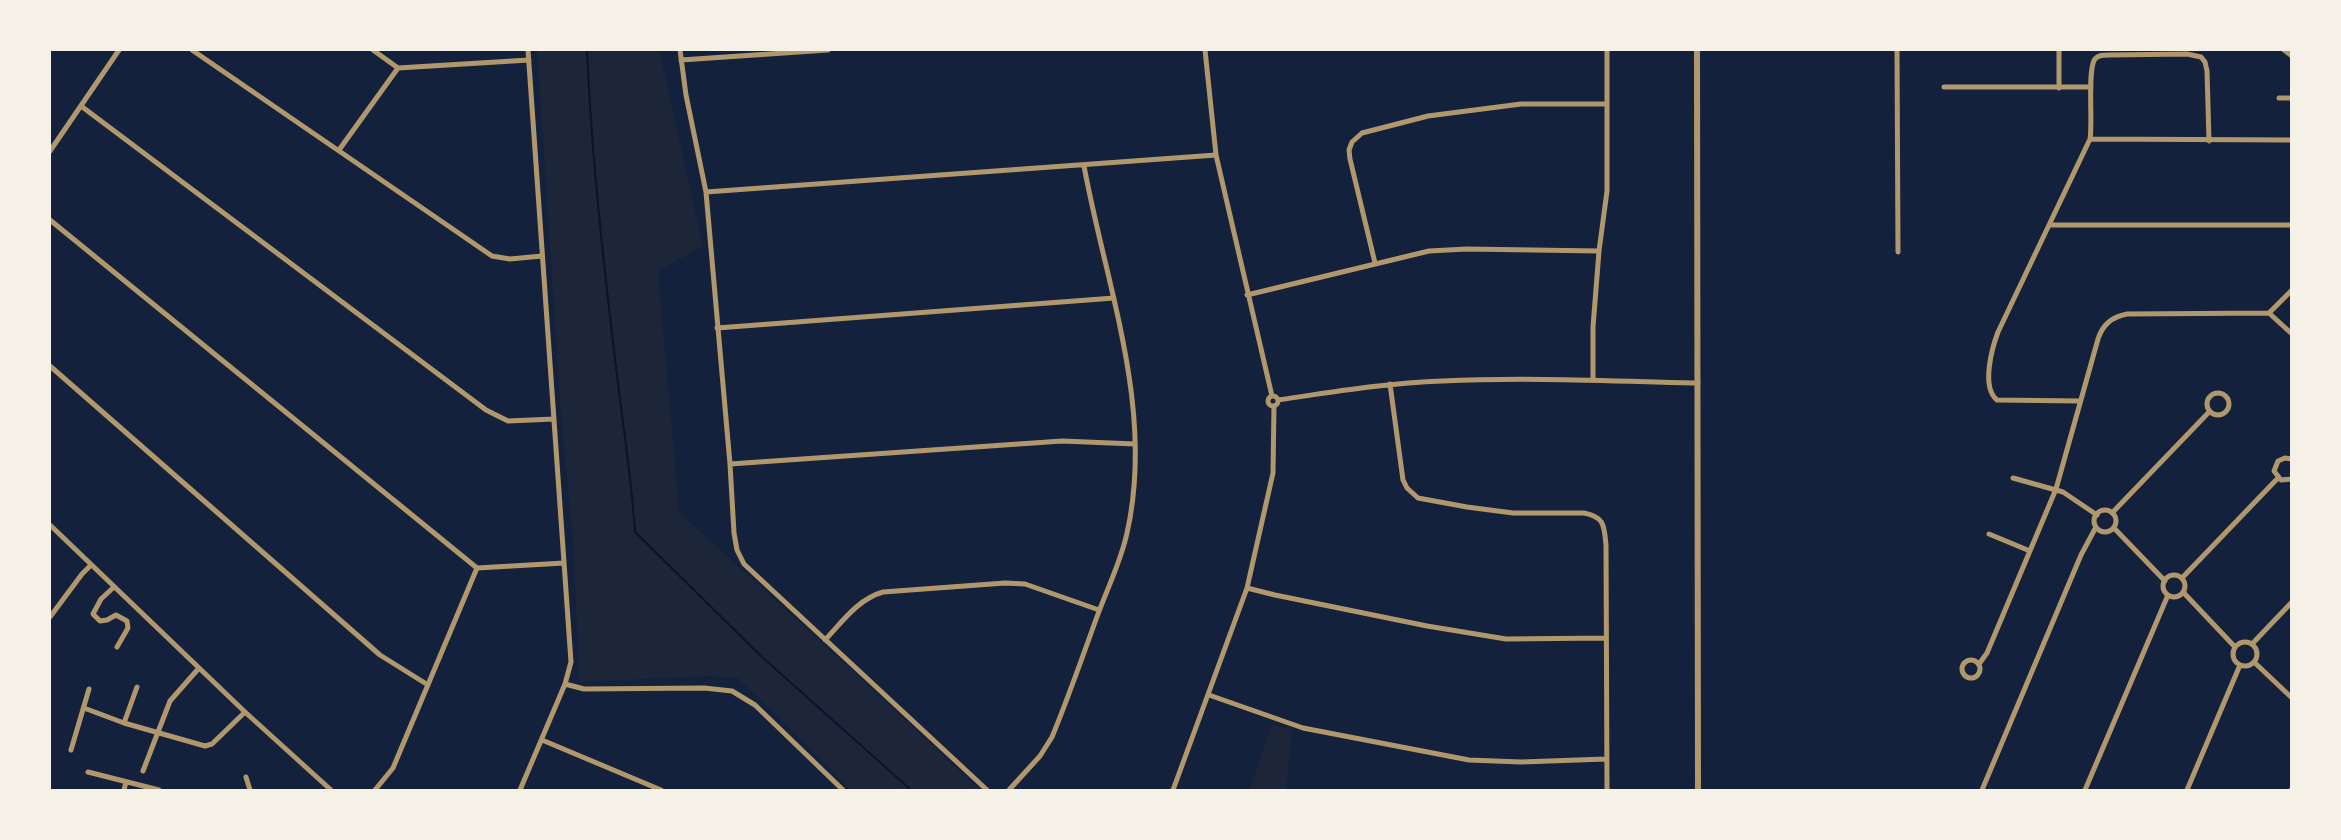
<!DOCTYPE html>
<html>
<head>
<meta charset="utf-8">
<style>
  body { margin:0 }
  #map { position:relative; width:2341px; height:840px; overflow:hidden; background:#14213d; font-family:"Times New Roman",serif }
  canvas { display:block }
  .frame { position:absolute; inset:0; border:51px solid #f6f1e7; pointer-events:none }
</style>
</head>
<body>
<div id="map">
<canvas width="2341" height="840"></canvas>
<div class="frame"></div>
</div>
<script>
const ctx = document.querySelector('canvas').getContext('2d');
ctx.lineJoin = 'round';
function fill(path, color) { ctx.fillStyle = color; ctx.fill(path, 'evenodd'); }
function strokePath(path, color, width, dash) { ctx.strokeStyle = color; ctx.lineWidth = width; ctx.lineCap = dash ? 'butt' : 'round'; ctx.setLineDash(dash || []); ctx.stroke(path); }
fill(new Path2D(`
  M537 50H659L703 246 658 271 679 512 859 677 980 790H851L738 678 710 676 579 682 574 550 562 427Z
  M1272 725 1292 730 1286 790H1249Z`), '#1d2539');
strokePath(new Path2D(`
  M587 50C592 164 605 278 619 391 625 439 632 485 635 532L762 657 911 790`), '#0b132b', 2);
strokePath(new Path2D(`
  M192 50 492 256 510 259 542 256
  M373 50 398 68 529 60
  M680 50 686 95 706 192 730 464 734 533 737 550 744 564 987 790
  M1205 50 1216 155 1272 396
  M1897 50 1898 252
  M2059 50V88
  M2284 50 2292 56
  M681 60 828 50
  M1944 87H2091
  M2279 98H2292
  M81 106 486 410 508 421 554 419
  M2090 139 2292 140
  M339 150 398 68
  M50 151 119 50
  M706 192 1216 155
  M50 220 477 568 564 563
  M2050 225H2292
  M1375 263 1350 159 1349 150 1352 142 1362 133 1428 116 1521 104H1607
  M1247 295 1429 251 1467 249 1599 251
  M2269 313 2292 290
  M2269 313 2292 334
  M717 328 1114 298
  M50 366 380 655 428 685
  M1593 380V327L1599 251 1607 191V50
  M1390 384 1403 480 1407 488 1418 498 1467 507 1513 513H1584C1605 517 1604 526 1606 545L1607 790
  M2207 404a11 11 0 1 1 22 0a11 11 0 1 1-22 0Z
  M1268 401a5 5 0 1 1 10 0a5 5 0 1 1-10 0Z
  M1278 400C1333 392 1387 383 1442 381 1527 377 1613 381 1698 383
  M2080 401 1997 400C1981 387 1992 348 1998 332L2090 139C2093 123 2087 68 2095 59 2098 55 2103 55 2108 55L2187 54 2201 57 2205 62 2207 71 2209 141
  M2292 459 2285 458 2278 461 2274 471 2281 480 2292 479
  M730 464 1062 441 1135 444
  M2013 478 2063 492 2097 515
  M2094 521a11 11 0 1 1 22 0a11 11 0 1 1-22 0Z
  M2112 513 2210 411
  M50 525 245 712 331 790
  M2114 528 2165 581
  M1989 534 2030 551
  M2163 586a11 11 0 1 1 22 0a11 11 0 1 1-22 0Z
  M2182 578 2278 478
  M114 587 101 599 93 614 100 621 107 620 116 615 127 621 128 628 117 647
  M1247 588 1275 595 1427 626 1506 639 1605 638
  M2183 592 2235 647
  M50 617 82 574 91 565
  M825 640C842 622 858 599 883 592L1005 583 1025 584 1099 610
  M2233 654a12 12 0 1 1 24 0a12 12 0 1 1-24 0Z
  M2252 644 2292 602
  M1962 669a9 9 0 1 1 18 0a9 9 0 1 1-18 0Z
  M2254 662 2292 698
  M1979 664 1987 653 2056 489 2098 339C2103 324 2112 317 2127 314L2269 313
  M565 684 584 689 704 688 732 691 755 705 843 790
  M1209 695 1303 728 1469 760 1521 762 1606 759
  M84 708 124 723 205 746 212 744 245 712
  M124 723 137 687
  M542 740 661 790
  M71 750 89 689
  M143 771 170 701 199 668
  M88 772 159 790
  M246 777 250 790
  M124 790 126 782
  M375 790 393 768 477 568
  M520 790 565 684 571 662 528 50
  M1009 790 1040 756 1052 737C1069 696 1083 655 1098 614 1108 587 1121 561 1127 533 1155 409 1106 286 1084 166
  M1173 790 1247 588 1273 473 1274 406
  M1982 790 2081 555 2096 527
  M2085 790 2168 595
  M2187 790 2240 665
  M2291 790 2292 789`), '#b1986c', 5);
strokePath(new Path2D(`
  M1697 50 1698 790`), '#b1986c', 6);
</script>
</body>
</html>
